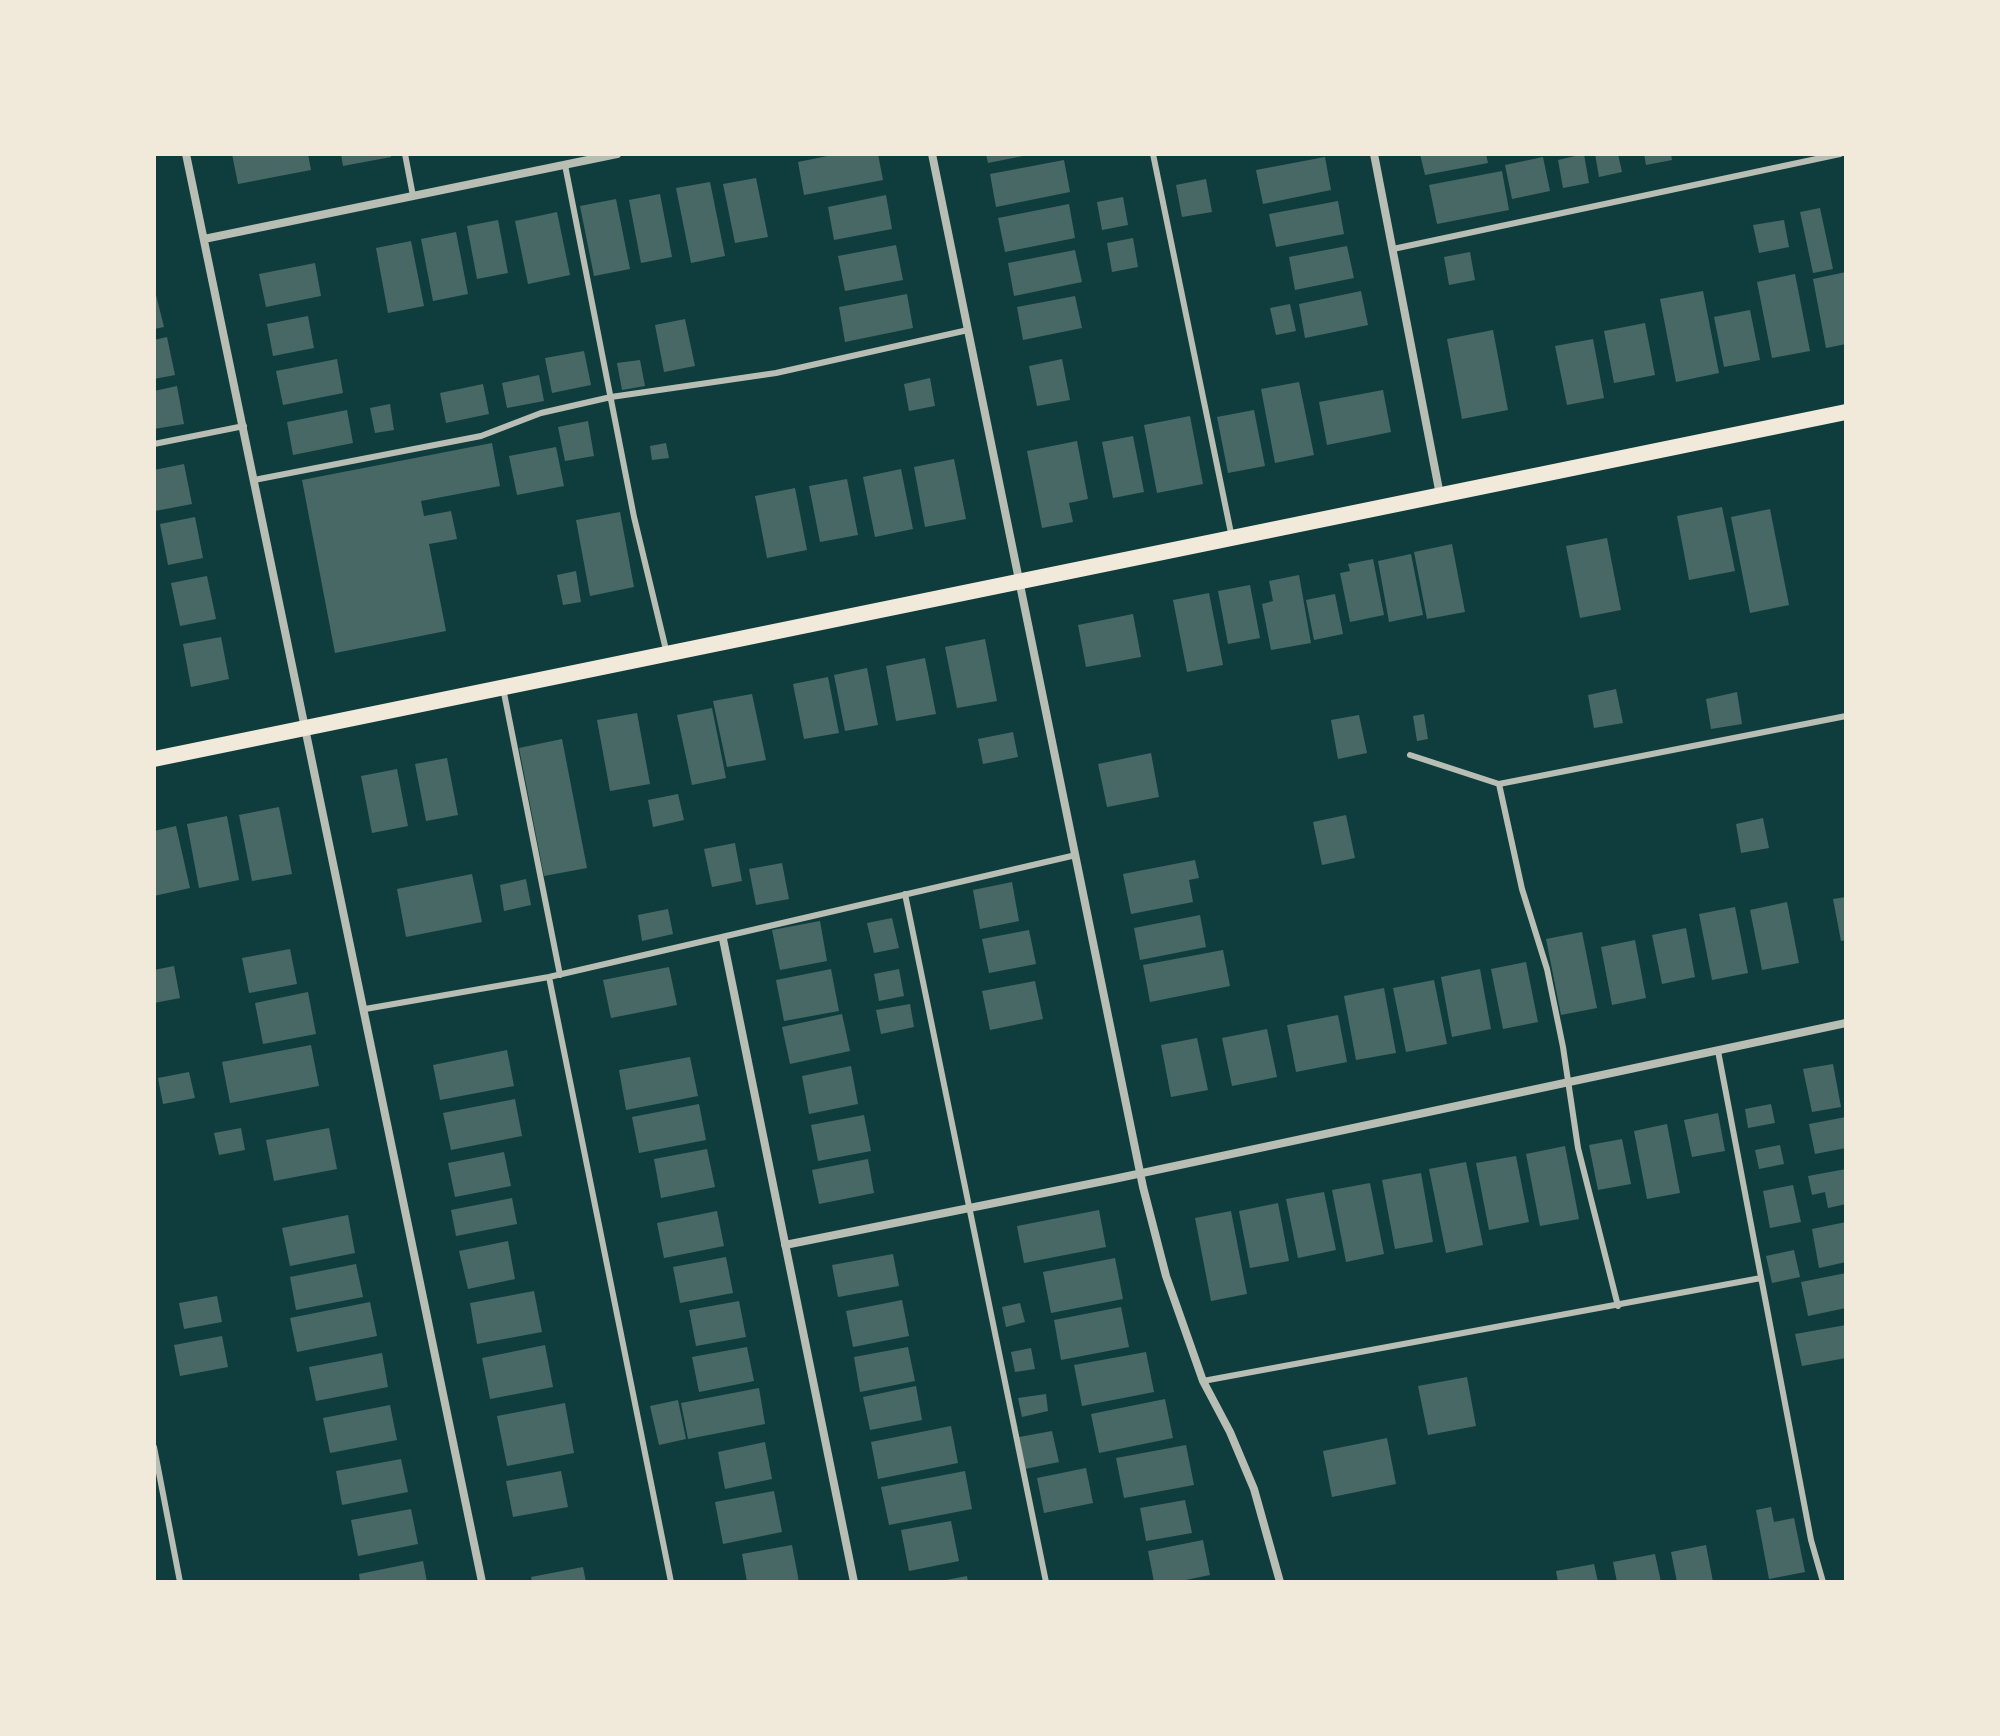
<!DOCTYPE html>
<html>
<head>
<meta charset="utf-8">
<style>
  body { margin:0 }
  #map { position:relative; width:2000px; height:1736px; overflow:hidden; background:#0f3d3e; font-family:"Archivo Narrow",sans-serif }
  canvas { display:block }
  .frame { position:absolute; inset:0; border:156px solid #f1e9da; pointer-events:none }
</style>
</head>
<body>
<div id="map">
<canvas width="2000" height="1736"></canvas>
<div class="frame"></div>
</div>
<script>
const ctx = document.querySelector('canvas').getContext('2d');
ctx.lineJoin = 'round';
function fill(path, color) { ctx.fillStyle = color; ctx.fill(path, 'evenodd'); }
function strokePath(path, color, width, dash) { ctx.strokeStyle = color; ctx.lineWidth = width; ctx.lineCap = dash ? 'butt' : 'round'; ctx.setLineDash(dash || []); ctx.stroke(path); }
fill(new Path2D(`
  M232 154H308L311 170 238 184Z
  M341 154H391V157L343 166Z
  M837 154H878L883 180 804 195 798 162Z
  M986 154H1028V155L988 163Z
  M1420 154H1486L1488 163 1425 175Z
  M1584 154 1589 183 1563 188 1558 160Z
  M1595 154H1618L1622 172 1599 177Z
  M1644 154H1671L1672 160 1646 165Z
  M1325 157 1331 190 1263 204 1256 170Z
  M1543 157 1550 191 1512 199 1505 165Z
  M1064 160 1070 192 996 207 990 174Z
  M1502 171 1509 210 1437 224 1429 185Z
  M756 178 768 237 735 243 723 184Z
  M1206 179 1212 212 1182 217 1176 185Z
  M710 182 725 256 691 263 676 188Z
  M660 194 672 257 641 263 629 200Z
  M886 195 892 229 834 240 828 207Z
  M1123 197 1128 225 1102 230 1097 202Z
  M616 199 630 269 594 276 580 206Z
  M1338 201 1344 234 1276 247 1269 214Z
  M1069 204 1075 238 1005 252 998 218Z
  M1820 208 1833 269 1813 273 1800 212Z
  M557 212 570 275 528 284 515 221Z
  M498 220 508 273 477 279 467 226Z
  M1784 220 1789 247 1759 253 1753 225Z
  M456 232 468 294 433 301 421 239Z
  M1133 238 1138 267 1112 272 1107 243Z
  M411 241 424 306 388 313 376 248Z
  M896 245 903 280 845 291 838 256Z
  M1347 246 1354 278 1295 290 1289 257Z
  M1075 250 1082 282 1014 296 1008 263Z
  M1470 252 1475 280 1449 285 1444 257Z
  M315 263 321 296 266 307 259 274Z
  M1846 272V344L1826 348 1813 279Z
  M1795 274 1810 351 1772 358 1757 282Z
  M154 287 164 327 154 329Z
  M1361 291 1368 325 1305 338 1299 304Z
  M1703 291 1719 373 1676 382 1660 299Z
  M907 294 913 328 845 342 839 307Z
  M1075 296 1082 328 1023 340 1017 307Z
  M1290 304 1296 331 1276 335 1270 308Z
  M1750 310 1760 360 1724 367 1714 317Z
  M308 316 314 348 273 356 267 324Z
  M685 319 695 366 664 372 655 325Z
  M1645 323 1655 375 1614 383 1604 331Z
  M1493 330 1508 410 1462 419 1447 339Z
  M167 337 175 375 154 379V340Z
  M1593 339 1604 398 1567 405 1555 346Z
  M584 351 591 385 552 393 545 358Z
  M337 359 343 393 283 405 276 371Z
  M1062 359 1070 400 1037 406 1029 366Z
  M640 360 645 386 622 390 617 363Z
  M539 375 544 401 507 408 502 383Z
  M930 378 935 406 909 411 904 384Z
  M1299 382 1314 455 1275 463 1261 389Z
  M483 384 489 414 446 423 440 393Z
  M177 386 184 424 154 429V391Z
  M1383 390 1391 432 1327 445 1319 402Z
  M390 404 394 430 375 433 370 408Z
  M347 410 353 443 293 455 287 422Z
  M1254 410 1265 466 1228 473 1217 417Z
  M1190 416 1203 484 1157 493 1144 425Z
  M588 421 594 456 565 461 558 427Z
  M1133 436 1144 492 1113 498 1102 442Z
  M1077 441 1088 499 1069 503 1073 522 1042 528 1027 451Z
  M492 443 500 486 421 501 424 516 451 511 457 539 429 544 446 631 335 653 302 480Z
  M666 443 669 458 652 460 650 446Z
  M556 447 564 486 517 495 509 456Z
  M954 459 966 519 925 527 914 467Z
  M184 464 192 504 155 511 154 470Z
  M901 469 913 529 875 537 863 477Z
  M847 479 858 535 820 542 809 486Z
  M795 488 807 550 767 558 755 496Z
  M1722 507 1735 571 1689 580 1677 516Z
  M1770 509 1789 605 1750 613 1731 517Z
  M620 512 634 587 590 596 576 520Z
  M195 517 203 558 168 565 160 524Z
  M1607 538 1621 610 1580 618 1566 546Z
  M1452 544 1465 612 1427 619 1414 552Z
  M1411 554 1423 615 1389 622 1378 561Z
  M1373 559 1384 615 1350 622 1340 573 1350 571 1348 564Z
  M576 571 581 602 563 605 557 575Z
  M1299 575 1311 643 1271 650 1262 604 1273 601 1269 581Z
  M207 576 216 619 180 626 171 583Z
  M1250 585 1260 638 1228 644 1218 591Z
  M1209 593 1223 665 1187 672 1173 600Z
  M1335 594 1343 634 1314 640 1306 600Z
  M1133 614 1141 657 1086 667 1078 625Z
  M221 637 229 679 191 687 183 644Z
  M985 639 997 701 957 708 945 647Z
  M925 658 936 714 896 721 886 666Z
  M867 668 878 725 845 731 834 675Z
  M828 677 839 733 804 739 793 684Z
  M1616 689 1623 723 1594 728 1588 695Z
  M1737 692 1742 724 1711 729 1706 699Z
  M752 694 766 760 727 767 713 701Z
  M712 708 726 778 692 785 677 715Z
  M637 713 650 784 610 791 597 720Z
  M1424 714 1428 739 1417 741 1413 716Z
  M1359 715 1367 753 1338 759 1331 720Z
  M1013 732 1018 757 983 764 978 739Z
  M562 739 587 868 544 876 519 748Z
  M1151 753 1159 797 1107 807 1098 764Z
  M447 758 458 815 426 821 415 764Z
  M397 769 408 826 372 833 361 776Z
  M678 794 684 820 653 827 648 800Z
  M279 807 292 874 252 881 239 815Z
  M1346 815 1355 858 1322 865 1313 822Z
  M227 816 239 880 199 888 187 824Z
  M1763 818 1769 848 1741 853 1736 824Z
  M176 826 190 888 154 896V831Z
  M735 843 742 881 712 887 704 849Z
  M1195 860 1199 878 1189 880 1193 902 1131 914 1123 874Z
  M782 863 789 899 756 905 749 869Z
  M472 874 482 922 406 937 397 889Z
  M526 879 531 905 504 911 500 885Z
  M1012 882 1019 921 980 929 973 890Z
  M1846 897V940L1841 941 1833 899Z
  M1787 902 1799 963 1762 970 1750 910Z
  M1735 907 1748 973 1712 980 1699 914Z
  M668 909 673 934 642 941 638 915Z
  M1200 915 1206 947 1140 960 1134 928Z
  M892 918 899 948 874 953 867 923Z
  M820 921 827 961 780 970 772 930Z
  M1686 928 1695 977 1662 984 1652 935Z
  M1029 930 1036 964 989 973 982 939Z
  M1582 932 1597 1008 1561 1015 1546 939Z
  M1635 940 1646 998 1612 1005 1601 947Z
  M290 949 297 984 249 993 242 958Z
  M1223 950 1230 986 1150 1002 1143 965Z
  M1526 962 1538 1022 1503 1029 1491 969Z
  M174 966 180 998 154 1003V970Z
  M669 967 677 1005 611 1018 603 980Z
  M831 969 839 1011 784 1021 776 980Z
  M899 969 904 996 879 1001 874 974Z
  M1480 969 1491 1029 1452 1037 1441 977Z
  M1434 980 1447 1044 1406 1052 1393 988Z
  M1035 981 1043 1019 990 1030 982 991Z
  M1384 988 1396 1053 1356 1060 1344 996Z
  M308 992 316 1034 263 1044 255 1003Z
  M910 1004 914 1027 881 1034 876 1010Z
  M842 1014 850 1051 790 1064 782 1027Z
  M1338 1015 1347 1062 1296 1072 1287 1025Z
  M1267 1029 1277 1077 1232 1086 1222 1038Z
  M1197 1038 1208 1090 1171 1097 1161 1045Z
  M311 1045 319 1086 230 1103 222 1062Z
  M507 1050 514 1086 440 1100 433 1065Z
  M690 1057 698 1096 626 1110 619 1070Z
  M1833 1064 1841 1107 1812 1112 1803 1069Z
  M851 1066 858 1104 809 1114 802 1076Z
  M189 1072 195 1098 163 1104 158 1078Z
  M515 1099 522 1136 451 1150 443 1113Z
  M699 1104 706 1140 639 1153 632 1117Z
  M1771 1104 1775 1123 1748 1128 1745 1109Z
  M1718 1113 1725 1151 1692 1157 1684 1120Z
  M864 1115 871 1151 818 1161 811 1125Z
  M1846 1117V1148L1815 1154 1809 1124Z
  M1667 1124 1680 1193 1647 1199 1634 1131Z
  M241 1128 245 1150 219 1155 214 1133Z
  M329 1128 337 1169 274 1181 266 1140Z
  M1622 1139 1631 1184 1598 1190 1589 1145Z
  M1780 1145 1784 1164 1759 1169 1755 1150Z
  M1565 1146 1579 1219 1540 1226 1526 1154Z
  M707 1149 715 1187 661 1198 654 1159Z
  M504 1152 511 1186 455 1197 448 1163Z
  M1516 1156 1529 1222 1489 1230 1476 1163Z
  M868 1159 874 1193 819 1204 812 1170Z
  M1466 1162 1483 1245 1446 1253 1429 1169Z
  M1846 1169V1204L1828 1208 1825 1192 1812 1195 1808 1176Z
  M1421 1173 1433 1242 1395 1249 1382 1180Z
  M1370 1183 1384 1254 1346 1262 1332 1190Z
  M1793 1185 1801 1222 1770 1228 1763 1191Z
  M1324 1192 1336 1250 1298 1258 1286 1199Z
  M512 1198 517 1224 456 1236 451 1210Z
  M1278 1203 1289 1261 1250 1268 1239 1211Z
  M1099 1210 1106 1247 1024 1263 1017 1226Z
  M717 1211 724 1246 664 1258 657 1223Z
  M1231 1211 1247 1294 1211 1301 1195 1218Z
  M348 1215 355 1253 290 1266 282 1228Z
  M1846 1222V1262L1819 1268 1812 1229Z
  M508 1241 515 1279 468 1289 459 1251Z
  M1794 1250 1800 1277 1772 1283 1766 1256Z
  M893 1254 899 1286 838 1297 832 1265Z
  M726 1257 733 1293 680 1303 673 1267Z
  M1115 1258 1123 1299 1051 1313 1043 1272Z
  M356 1264 363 1297 296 1310 290 1277Z
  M1846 1273V1308L1808 1316 1801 1282Z
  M534 1291 542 1332 477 1344 470 1303Z
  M217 1296 222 1322 184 1329 179 1303Z
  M902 1300 909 1336 853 1347 846 1311Z
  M739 1301 746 1337 696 1346 689 1310Z
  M370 1302 377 1336 297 1352 290 1318Z
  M1020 1303 1025 1322 1006 1327 1002 1307Z
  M1121 1307 1129 1347 1061 1360 1054 1320Z
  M1846 1325V1358L1802 1366 1795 1334Z
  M222 1336 228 1367 180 1376 174 1345Z
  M545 1345 553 1387 490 1399 482 1358Z
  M747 1347 754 1381 699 1392 692 1357Z
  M908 1347 915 1381 860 1392 854 1357Z
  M1031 1348 1035 1369 1015 1372 1011 1352Z
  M1146 1352 1154 1392 1082 1406 1074 1365Z
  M382 1353 388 1387 316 1401 309 1367Z
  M1467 1377 1476 1426 1428 1435 1418 1386Z
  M916 1386 922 1420 870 1430 863 1397Z
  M759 1388 765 1424 688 1439 681 1403Z
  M1046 1394 1048 1411 1022 1417 1018 1398Z
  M1165 1399 1173 1438 1099 1453 1091 1414Z
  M678 1400 686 1439 659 1445 650 1406Z
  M565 1403 574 1453 507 1466 497 1416Z
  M390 1405 397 1440 330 1453 323 1418Z
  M951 1426 958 1463 878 1479 871 1442Z
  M1052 1431 1059 1462 1025 1469 1019 1437Z
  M1387 1438 1396 1484 1332 1497 1323 1451Z
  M765 1442 772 1479 725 1489 718 1452Z
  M1186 1445 1194 1485 1124 1498 1116 1458Z
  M401 1459 408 1492 342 1505 336 1471Z
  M1086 1468 1093 1503 1044 1513 1037 1478Z
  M561 1471 568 1507 513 1517 506 1481Z
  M965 1471 972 1509 889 1525 881 1487Z
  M774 1491 782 1532 723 1544 715 1502Z
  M1185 1500 1192 1533 1146 1541 1140 1508Z
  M1771 1507 1774 1522 1794 1518 1805 1572 1769 1579 1756 1510Z
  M411 1509 418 1544 358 1556 351 1520Z
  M951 1521 959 1561 909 1571 901 1530Z
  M1203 1540 1210 1575 1176 1582H1154L1148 1551Z
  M792 1545 799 1582H747L742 1554Z
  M1706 1545 1713 1582H1677L1671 1552Z
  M1655 1554 1661 1582H1617L1613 1562Z
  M423 1561 427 1582H360L359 1574Z
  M1594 1564 1598 1582H1558L1556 1571Z
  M583 1567 586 1582H532L531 1577Z
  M967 1576 968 1582H941V1581Z`), '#486865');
strokePath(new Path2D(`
  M405 154 413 196
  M1153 154 1232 538
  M565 165 634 517 667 654
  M1393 249 1840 154
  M154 444 244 426
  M254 480 481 436 541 413 611 397 776 373 968 330
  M503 688 560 975
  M1410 755 1499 784 1846 716
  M1499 784 1522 889 1547 969 1563 1047 1578 1148 1618 1306
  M905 894 1046 1582
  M549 977 671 1582
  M365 1009 549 977 1076 855
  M1718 1051 1811 1540 1823 1582
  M1203 1381 1761 1278
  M154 1447 180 1582`), '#b8beb3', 6);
strokePath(new Path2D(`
  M186 154 482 1582
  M932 154 1143 1187 1166 1276 1203 1381 1230 1432 1254 1489 1280 1582
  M1374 154 1440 495
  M204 239 617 154
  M723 939 854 1582
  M785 1245 1114 1179 1846 1023`), '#b8beb3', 8);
strokePath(new Path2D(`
  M154 759 1846 412`), '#f1e9da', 16);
</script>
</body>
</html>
